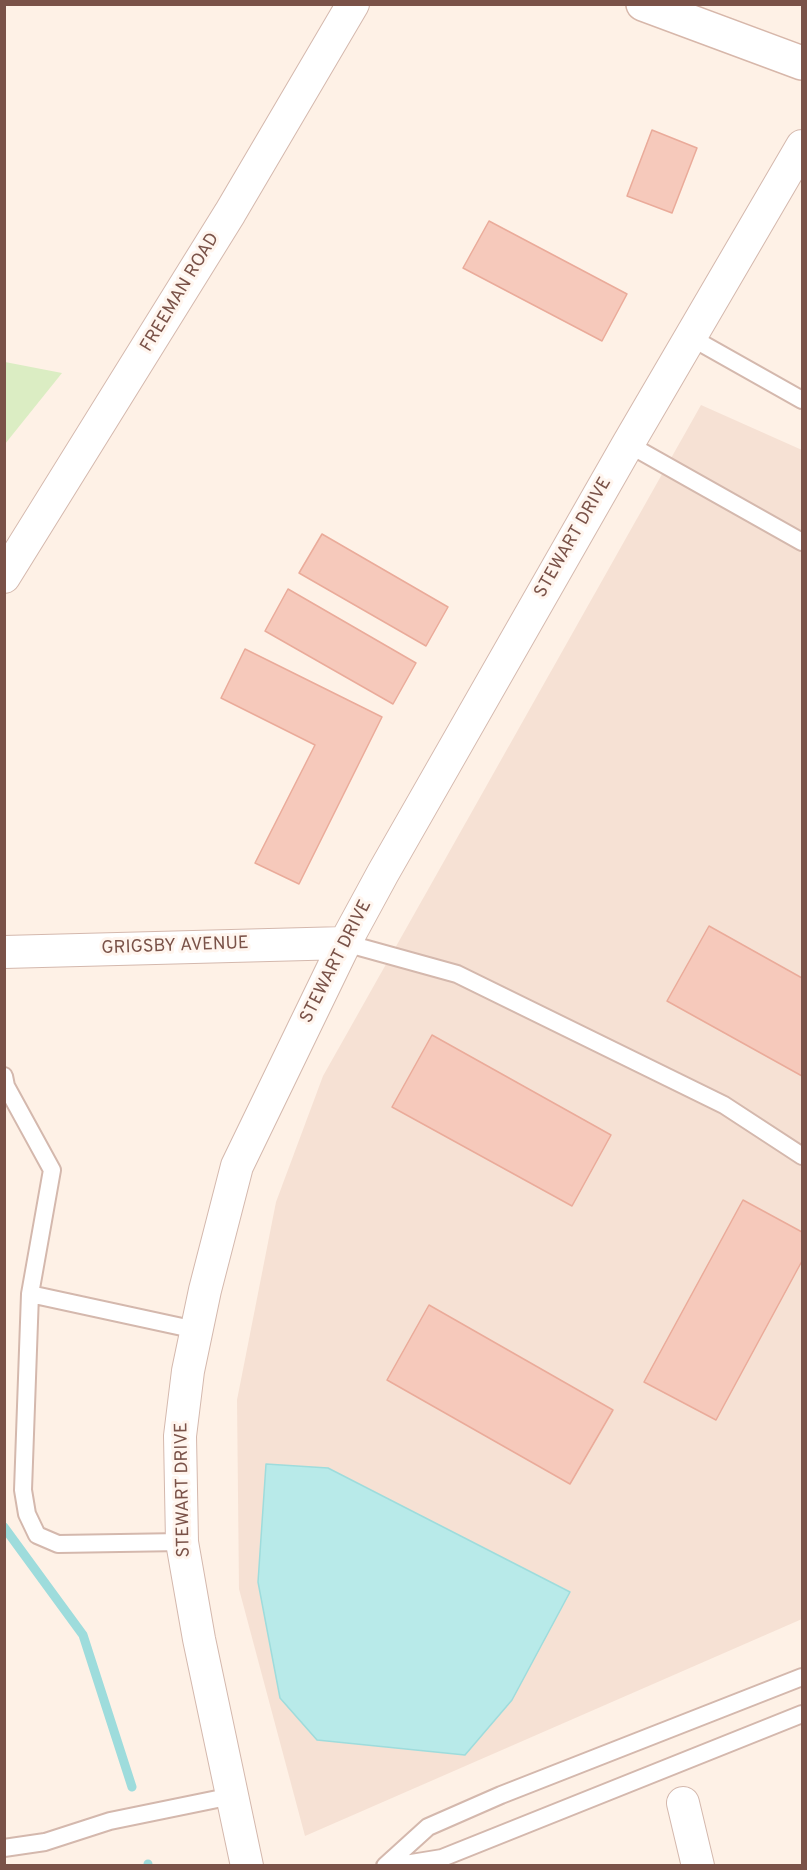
<!DOCTYPE html>
<html>
<head>
<meta charset="utf-8">
<style>
  body { margin:0 }
  #map { position:relative; width:807px; height:1870px; overflow:hidden; background:#fef1e6; font-family:Overpass,sans-serif }
  canvas { display:block }
  .frame { position:absolute; inset:0; border:6px solid #7a5248; pointer-events:none }
</style>
</head>
<body>
<div id="map">
<canvas width="807" height="1870"></canvas>
<div class="frame"></div>
</div>
<script>
const ctx = document.querySelector('canvas').getContext('2d');
ctx.lineJoin = 'round';
function fill(path, color) { ctx.fillStyle = color; ctx.fill(path, 'evenodd'); }
function strokePath(path, color, width, dash) { ctx.strokeStyle = color; ctx.lineWidth = width; ctx.lineCap = dash ? 'butt' : 'round'; ctx.setLineDash(dash || []); ctx.stroke(path); }
function drawText(font, color, halo, rows, align = 'center') {
  ctx.font = font + ' Overpass,sans-serif'; ctx.lineWidth = 6; ctx.setLineDash([]); ctx.textBaseline = 'middle'; ctx.strokeStyle = halo; ctx.fillStyle = color; for (const [text, x, y, turn = 0] of rows) {
    ctx.save(); ctx.translate(x, y); ctx.rotate((+turn || 0) * Math.PI / 180); ctx.textAlign = isNaN(turn) ? turn : align; if (halo) ctx.strokeText(text, 0, 0); ctx.fillText(text, 0, 0); ctx.restore();
  }
}
fill(new Path2D(`
  M701 405 802 450V1619L305 1836 239 1589 237 1400 276 1202 323 1076Z`), '#f6e1d4');
fill(new Path2D(`
  M5 362 62 373 5 444 4 362Z`), '#dbedc3');
const water = new Path2D(`
  M266 1464 328 1468 570 1592 512 1700 465 1755 317 1740 280 1698 258 1582Z`);
fill(water, '#b8eae9');
strokePath(water, '#9edcdc', 1.5);
strokePath(new Path2D(`
  M4 1527 83 1635 132 1787
  M148 1864V1866`), '#9edcdc', 9);
const building = new Path2D(`
  M652 130 697 148 672 213 627 196Z
  M489 221 627 294 602 341 463 268Z
  M322 534 448 607 426 646 299 573Z
  M288 589 416 663 393 704 265 631Z
  M245 649 382 717 299 884 255 863 315 745 221 698Z
  M709 926 802 978V1076L667 1001Z
  M432 1035 611 1135 572 1206 392 1107Z
  M743 1200 802 1232V1261L716 1420 644 1382Z
  M429 1305 613 1410 570 1484 387 1380Z`);
fill(building, '#f6c9bb');
strokePath(building, '#eaab9a', 1.5);
const lane = new Path2D(`
  M692 338 802 400
  M628 444 802 542
  M345 943 457 974 724 1105 802 1156
  M4 1076 6 1086 52 1170 30 1294 23 1490 27 1514 37 1535 58 1544 182 1542
  M30 1294 196 1330
  M4 1848 45 1842 110 1821 232 1796
  M385 1866 428 1827 501 1795 802 1677
  M393 1866 442 1858 802 1714`);
const street = new Path2D(`
  M4 577 230 213 353 4
  M4 952 345 943
  M683 1803 698 1866
  M247 1866 199 1639 182 1542 180 1436 188 1371 205 1290 237 1166 345 943 383 873 628 444 802 146`);
const secondary = new Path2D(`
  M643 4 802 63`);
strokePath(lane, '#d4b8ad', 20);
strokePath(street, '#d4b8ad', 34);
strokePath(secondary, '#d7b7aa', 36);
strokePath(lane, '#fff', 16);
strokePath(street, '#fff', 32);
strokePath(secondary, '#fff', 33);
drawText('18px', '#7a5248', '#fff5ee', [
  ["FREEMAN ROAD",181,293,-59],
  ["STEWART DRIVE",574,538,-60],
  ["GRIGSBY AVENUE",175,947,-2],
  ["STEWART DRIVE",337,962,-63],
  ["STEWART DRIVE",184,1490,-91]
]);
</script>
</body>
</html>
